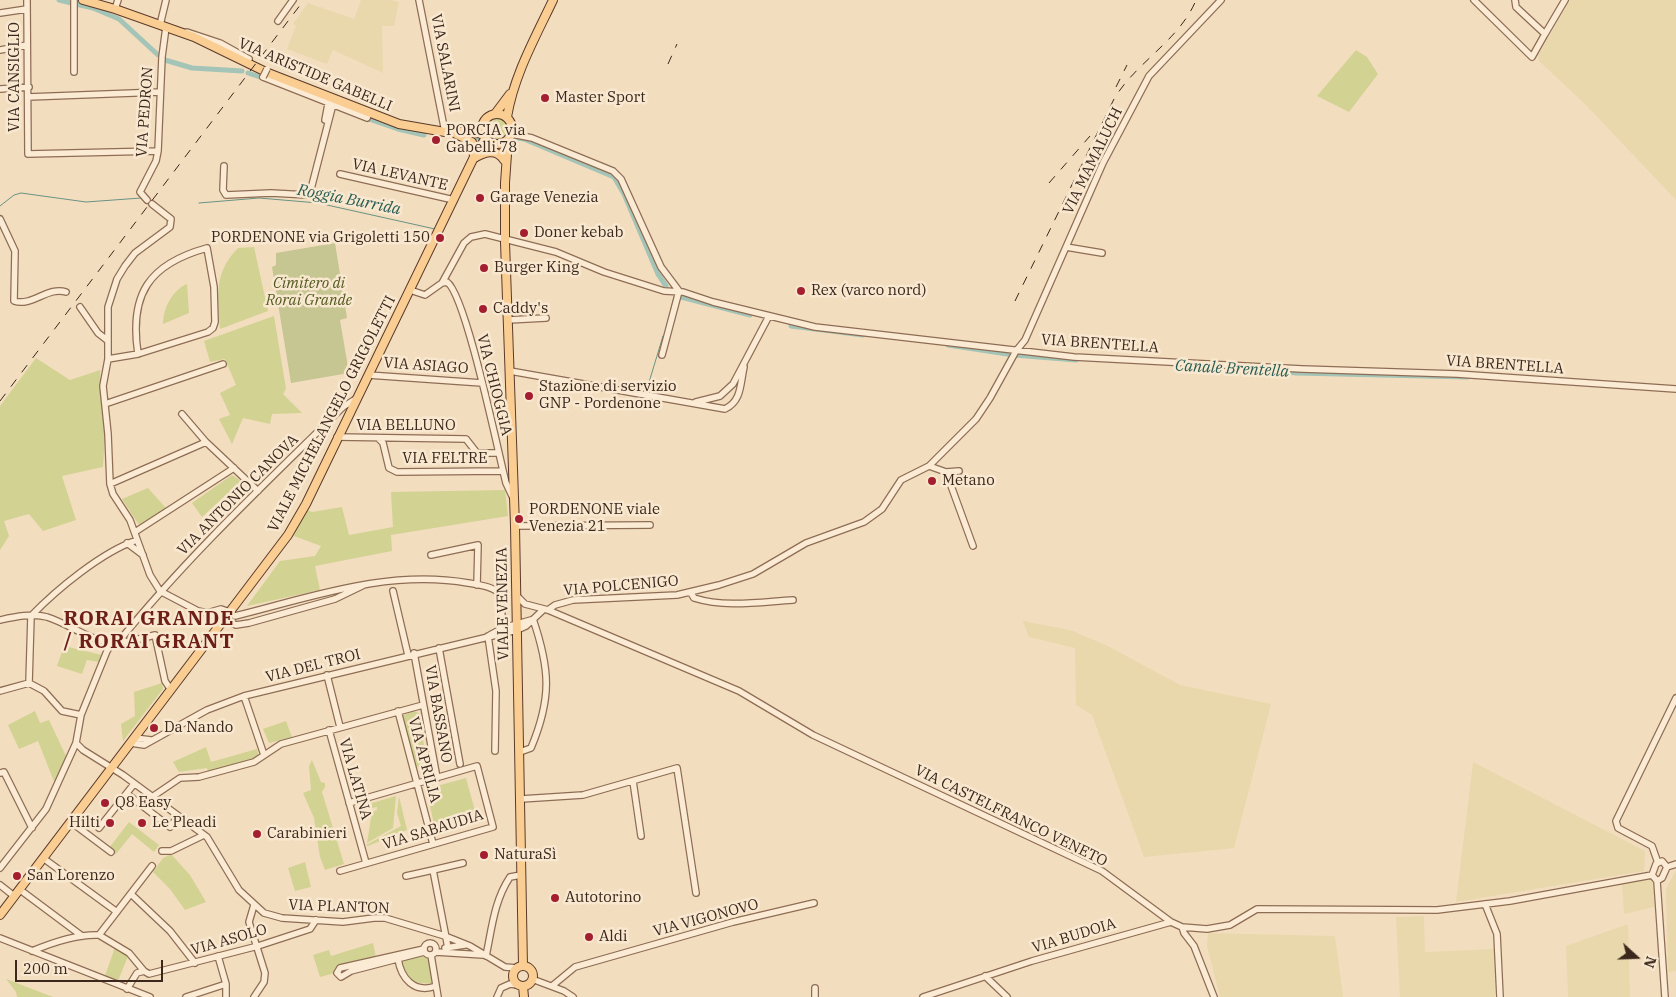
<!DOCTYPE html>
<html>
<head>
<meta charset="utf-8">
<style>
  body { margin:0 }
  #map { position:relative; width:1676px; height:997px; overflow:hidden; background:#f3ddbf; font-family:"IBM Plex Serif",serif }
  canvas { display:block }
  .north { position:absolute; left:1611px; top:932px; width:50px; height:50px; -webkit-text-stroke:4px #f9e8d0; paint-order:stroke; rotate:110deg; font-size:14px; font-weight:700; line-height:20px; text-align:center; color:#3b271c }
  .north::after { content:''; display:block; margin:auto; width:18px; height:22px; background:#3b271c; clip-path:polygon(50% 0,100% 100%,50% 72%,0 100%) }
  .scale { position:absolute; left:15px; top:960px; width:148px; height:22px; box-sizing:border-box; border:2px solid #3b271c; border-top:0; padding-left:6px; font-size:15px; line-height:18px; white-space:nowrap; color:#3b271c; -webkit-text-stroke:4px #f9e8d0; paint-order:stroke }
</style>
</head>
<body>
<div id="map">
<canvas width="1676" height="997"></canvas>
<div class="north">N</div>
<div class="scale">200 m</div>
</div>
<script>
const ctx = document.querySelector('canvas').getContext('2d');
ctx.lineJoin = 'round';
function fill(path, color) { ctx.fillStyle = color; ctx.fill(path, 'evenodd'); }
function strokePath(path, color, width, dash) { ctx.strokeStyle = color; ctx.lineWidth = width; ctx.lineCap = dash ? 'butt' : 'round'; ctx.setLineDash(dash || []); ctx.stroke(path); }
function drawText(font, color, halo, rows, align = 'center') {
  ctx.font = font + ' "IBM Plex Serif",serif'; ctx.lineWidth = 5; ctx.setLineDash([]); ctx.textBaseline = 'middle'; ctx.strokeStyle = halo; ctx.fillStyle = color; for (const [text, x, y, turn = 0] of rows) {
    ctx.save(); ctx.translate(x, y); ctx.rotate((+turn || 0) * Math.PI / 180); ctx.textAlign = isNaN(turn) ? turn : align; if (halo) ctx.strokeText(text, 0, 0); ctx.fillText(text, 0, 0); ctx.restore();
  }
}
fill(new Path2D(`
  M361 0H390L399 2 394 26H382L383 73 333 50 327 64 287 49 296 26 293 24 308 3 354 19Z
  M1570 0H1676V200L1584 103 1539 61 1538 56Z
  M1023 621 1070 630 1108 646 1180 685 1271 704 1234 848 1144 857 1092 715 1076 705 1075 648 1029 637Z
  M1473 762 1645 851 1644 871 1456 902Z
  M1676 870V971L1668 972 1666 889Z
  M1651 878 1654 886V907L1624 914 1622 884Z
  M1424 916 1425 952 1494 949 1495 997H1400L1396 917Z
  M1628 924 1630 997H1568L1566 946Z
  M1208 933 1335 936 1343 997H1220L1207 946Z`), '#e9d8ac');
fill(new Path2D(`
  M1356 50 1367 57 1378 74 1349 112 1317 96Z
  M494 118 504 119 508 126 507 133 504 137 496 139 492 131Z
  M254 247 268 311 220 329C218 296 213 274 238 248Z
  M187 284 189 313 163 324C163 309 172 290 187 284Z
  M274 316 286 389 283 394 302 413 272 414 270 424 243 418 232 444 219 419 230 415 220 393 236 385 225 359 210 362 204 341Z
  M36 358 70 380 100 370 105 435 103 467 62 476 76 520 43 531 29 514 4 521 9 536 0 550V406Z
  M232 475 241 481 202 517 192 503Z
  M148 488 166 508 139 525 122 499Z
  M505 490 508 516 391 535 392 551 315 566 320 590 247 606 280 561 315 556 321 546 294 536 305 509 312 512 342 507 349 535 393 527 391 492Z
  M64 646 102 655 99 662 87 660 82 674 57 666Z
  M162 683 163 689 123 741 121 724 135 716 134 692Z
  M35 711 40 723 49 720 66 756 55 784 38 741 19 749 8 725Z
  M413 711 422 714 418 715 428 765 415 768 402 716Z
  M286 721 292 737 269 743 263 729Z
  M206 747 211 762 257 749 259 757 209 775 207 768 179 772 173 762Z
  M312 760 321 782 325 783V787L322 792 344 864 325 870 320 857 314 818 303 793 311 790 309 766Z
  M466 778 477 818 435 828 426 789Z
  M396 796 393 828 367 843 372 812 377 810V807L372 808V803Z
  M399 796 407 830 368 846 366 845 401 826 397 813Z
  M129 822 159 845 154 852 132 834 116 854 109 848Z
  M171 854 190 875 206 902 185 910 170 889 153 872 163 858Z
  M305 862 311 887 295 891 288 868Z
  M373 943 376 957 335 968V973L320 977 313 955 329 950 331 956Z
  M115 947 128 956 118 981 105 976Z
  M424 953 430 957 434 983C414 985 407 980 401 962Z
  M6 979 53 997H17L16 992Z`), '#d2d292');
fill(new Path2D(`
  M335 243 347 318 340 320 349 373 291 383 272 267 276 265V253Z`), '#c6c692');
strokePath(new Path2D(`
  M199 203 259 198 318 203 435 229
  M0 206 14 195 21 193 86 202 141 198
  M671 309 674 297
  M667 325 669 316
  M647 389 663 336`), '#699384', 1);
strokePath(new Path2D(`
  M59 0 93 8 119 19 158 55
  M165 60 192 68 242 71
  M248 73 260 77
  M369 119 398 129 424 135
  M476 138H479
  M517 138 524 139 614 177 624 194 658 274 666 286
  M681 297 750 315
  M791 326 863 335
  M948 345 1014 355 1076 360
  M1232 368 1297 373 1468 377`), '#a3c4b6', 5);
const minor = new Path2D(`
  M27 0 28 154 158 151
  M74 0V72
  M419 0 445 132
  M1474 0 1532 57 1545 34
  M1515 0 1516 7 1545 34 1565 0
  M115 9 118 0
  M0 13 27 9
  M278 21 293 0
  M160 25 166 0
  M187 32 220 43 249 59
  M0 50 27 45
  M263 77 367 118 369 113
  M0 89 29 87
  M28 97 160 92
  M325 120 329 99
  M512 134 532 138 613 171 621 179 661 267 679 291
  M224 166 223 190 226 195 271 193 308 195 311 189 333 104
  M340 174 454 200
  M147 200 140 192 156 161 158 151 162 57 166 27
  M152 204 171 219 170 227 135 253 125 266 117 279 108 307V359L103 386 108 434 110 484 113 494 130 520 150 575 160 591 198 611 207 613 221 609 227 611
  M0 219 15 251 14 301C32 307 48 286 66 292
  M1066 247 1102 253
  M442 283 447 282C466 295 498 452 506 483L514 500
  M410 290 425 295 442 283 464 243 471 237 485 234 556 252 604 272 664 291 683 292 713 302 815 327 1074 357 1302 369 1457 374 1676 389
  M80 307 98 333 107 340
  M508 320 546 318
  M662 355 679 291
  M108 359 138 354 208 332 213 328 215 322 214 287 207 248C149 264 129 294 138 354
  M510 371 725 409C742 401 740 384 744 367
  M368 375 482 383
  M357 398 343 407C267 482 188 556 120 640L112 643 107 651 81 715 76 743 83 750 123 775 207 837 239 890 264 913 282 918 343 922 374 918H385L445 936 470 946 505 967 517 968
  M696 402 720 396 733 384 769 316
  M105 404 223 364
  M182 414 206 442 258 491
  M337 437 466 439 477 453H498
  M379 439 383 443 389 468 397 472 503 471
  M929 466 946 472 973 546
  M946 472 959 471
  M110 484 206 442
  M515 526 650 525
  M135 532 234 468
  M127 543 143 555
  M431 555 478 545 477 585
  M393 591 408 655
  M691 593 694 598C726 608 760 602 793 600
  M516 595 525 604 548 610 739 691 813 735 1102 871 1171 922 1182 927 1207 929 1230 925 1257 909 1437 910 1510 901 1652 875
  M548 610 555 605 573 600 677 595 719 585 753 574 806 543 864 522 882 509 901 480 929 466 976 419 990 398 1016 351 1025 340 1103 163 1149 76 1221 0
  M235 616C312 597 388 569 468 583 479 585 492 586 500 594L503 628
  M0 620C14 617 32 613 47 617 69 624 89 640 112 643
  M225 620 236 625 249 623 335 599 364 585
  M490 635 503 628 531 620
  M488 636 496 691 495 751
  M120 640 127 642 155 635 165 681 171 690
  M439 648 460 764
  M414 653 437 778
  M327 675 340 727
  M29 683 31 616C57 589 102 552 137 540
  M0 691 29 683 44 691 62 711 81 715
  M244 696 264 755
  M398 711 433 844
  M329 730 366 863
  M135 738 151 740
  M131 743 144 745 207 710 244 696 517 630 526 626 543 610
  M520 752 531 748C552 698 550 669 533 619
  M0 773 4 772 32 828
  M633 781 641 836
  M127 794 170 827 178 816
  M152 797 180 778 199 777 254 762 281 744 423 705
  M521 799 583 795 677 768 696 893
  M71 822 111 852
  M99 828 134 784
  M162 851H171L204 835
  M43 858 117 912
  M1662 861 1667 867 1662 878 1657 881 1652 875 1656 864Z
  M1658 863 1652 846 1618 828 1616 821 1676 698
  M1667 867 1676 864
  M0 868 46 809 76 743
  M340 871 493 827 477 766 349 803
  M406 876 433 870
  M1657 881 1665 997
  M0 885 14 896
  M19 889 82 936
  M131 894 170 931 195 963
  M1485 904 1497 934 1500 997
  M254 905 249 922 265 973 264 982 254 997
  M1182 927 1184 933 1194 946 1214 997
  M99 935 129 953 144 971 149 974 258 946 310 929 316 920
  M0 938 150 997
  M424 949a6 6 0 1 1 12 0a6 6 0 1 1-12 0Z
  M445 948 465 945
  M448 948 433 870 463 863
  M424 949 340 968 337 973 341 977 351 971 424 952
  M32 951C51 943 78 934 99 935L152 866
  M436 952 483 955
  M431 955 438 997
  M218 956 226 984V997
  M486 956C492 928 494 901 510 877L521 875
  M398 959C401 978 414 994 436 986
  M985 976 1007 997
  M532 979 564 991 573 997
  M552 986 575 967 733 922 814 903
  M815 988V997
  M127 989 137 973 144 971
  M186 997 226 984
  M497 997 501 988 510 984 518 985
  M923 997 1032 961 1171 922`);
const major = new Path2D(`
  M83 0 115 9 194 37 268 73 399 124 445 132H472L483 134
  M482 129a15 15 0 1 1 30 0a15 15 0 1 1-30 0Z
  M495 114 510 94
  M507 117C514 75 535 38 553 0
  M456 134 472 142 474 156
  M508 140 505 183V242L515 526 523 966
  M473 159C484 152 496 148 504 160
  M0 915 288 535 306 504 475 155 485 139
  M513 976a10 10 0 1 1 20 0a10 10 0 1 1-20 0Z
  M523 986 524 997`);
strokePath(minor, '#8e6d55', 8);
strokePath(major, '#5b3b2a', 10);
strokePath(minor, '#fcebd4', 5.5);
strokePath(major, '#facd93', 8);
strokePath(new Path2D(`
  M668 64 677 44
  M1116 87 1127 65
  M1049 183 1090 136
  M1015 301 1114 99C1136 62 1180 40 1196 0
  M0 401 304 0`), '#3b271c', 1, [9, 9]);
const minorBridge = new Path2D(`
  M263 77 267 69`);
strokePath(minorBridge, '#8e6d55', 8, []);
strokePath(minorBridge, '#fcebd4', 5.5);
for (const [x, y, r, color] of [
  [545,98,5,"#a31f30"],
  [436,140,5,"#a31f30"],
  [480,198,5,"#a31f30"],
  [524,233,5,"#a31f30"],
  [440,238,5,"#a31f30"],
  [484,268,5,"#a31f30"],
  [801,291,5,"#a31f30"],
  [483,309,5,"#a31f30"],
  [529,396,5,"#a31f30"],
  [932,481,5,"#a31f30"],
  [519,519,5,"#a31f30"],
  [154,728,5,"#a31f30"],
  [105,803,5,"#a31f30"],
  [110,823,5,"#a31f30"],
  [142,823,5,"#a31f30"],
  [257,834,5,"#a31f30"],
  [484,855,5,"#a31f30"],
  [17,876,5,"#a31f30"],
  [555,898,5,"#a31f30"],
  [589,937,5,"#a31f30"]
]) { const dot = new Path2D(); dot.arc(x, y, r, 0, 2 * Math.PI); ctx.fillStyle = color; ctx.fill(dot); strokePath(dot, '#f9e8d0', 2); }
drawText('15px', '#3b271c', '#f9e8d0', [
  ["VIA SALARINI",445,63,79],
  ["VIA ARISTIDE GABELLI",315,75,23],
  ["VIA CANSIGLIO",15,77,-90],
  ["VIA PEDRON",145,112,-86],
  ["VIA MAMALUCH",1093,161,-64],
  ["VIA LEVANTE",400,175,13],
  ["VIA BRENTELLA",1100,344,4],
  ["VIA BRENTELLA",1505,365,4],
  ["VIA ASIAGO",426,366,4],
  ["VIA CHIOGGIA",494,385,76],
  ["VIALE MICHELANGELO GRIGOLETTI",332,414,-63],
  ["VIA BELLUNO",406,426],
  ["VIA FELTRE",445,459],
  ["VIA ANTONIO CANOVA",238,495,-45],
  ["VIA POLCENIGO",621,586,-5],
  ["VIALE VENEZIA",503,604,-91],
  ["VIA DEL TROI",313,666,-14],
  ["VIA BASSANO",438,714,80],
  ["VIA APRILIA",424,760,75],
  ["VIA LATINA",355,779,74],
  ["VIA CASTELFRANCO VENETO",1011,816,26],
  ["VIA SABAUDIA",433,830,-17],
  ["VIA PLANTON",339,907,2],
  ["VIA VIGONOVO",706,918,-15],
  ["VIA BUDOIA",1074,936,-17],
  ["VIA ASOLO",229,940,-16]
]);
drawText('15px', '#3b271c', '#f9e8d0', [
  ["Master Sport",555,98],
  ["PORCIA via",446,131],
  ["Gabelli 78",446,148],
  ["Garage Venezia",490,198],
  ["Doner kebab",534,233],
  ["PORDENONE via Grigoletti 150",430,238,"right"],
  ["Burger King",494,268],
  ["Rex (varco nord)",811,291],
  ["Caddy's",493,309],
  ["Stazione di servizio",539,387],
  ["GNP - Pordenone",539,404],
  ["Metano",942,481],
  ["PORDENONE viale",529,510],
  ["Venezia 21",529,527],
  ["Da Nando",164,728],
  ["Q8 Easy",115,803],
  ["Hilti",100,823,"right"],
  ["Le Pleadi",152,823],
  ["Carabinieri",267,834],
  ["NaturaSì",494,855],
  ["San Lorenzo",27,876],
  ["Autotorino",565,898],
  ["Aldi",599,937]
], 'left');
drawText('italic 15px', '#525a20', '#f9e8d0', [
  ["Cimitero di",309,284],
  ["Rorai Grande",309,301]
]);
drawText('italic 16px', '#295d53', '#f9e8d0', [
  ["Roggia Burrida",349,200,11],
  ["Canale Brentella",1232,369,3]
]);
ctx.letterSpacing = '1px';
drawText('bold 20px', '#6d1e16', '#f9e8d0', [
  ["RORAI GRANDE",149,619],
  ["/ RORAI GRANT",149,642]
]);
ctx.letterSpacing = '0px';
</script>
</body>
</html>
